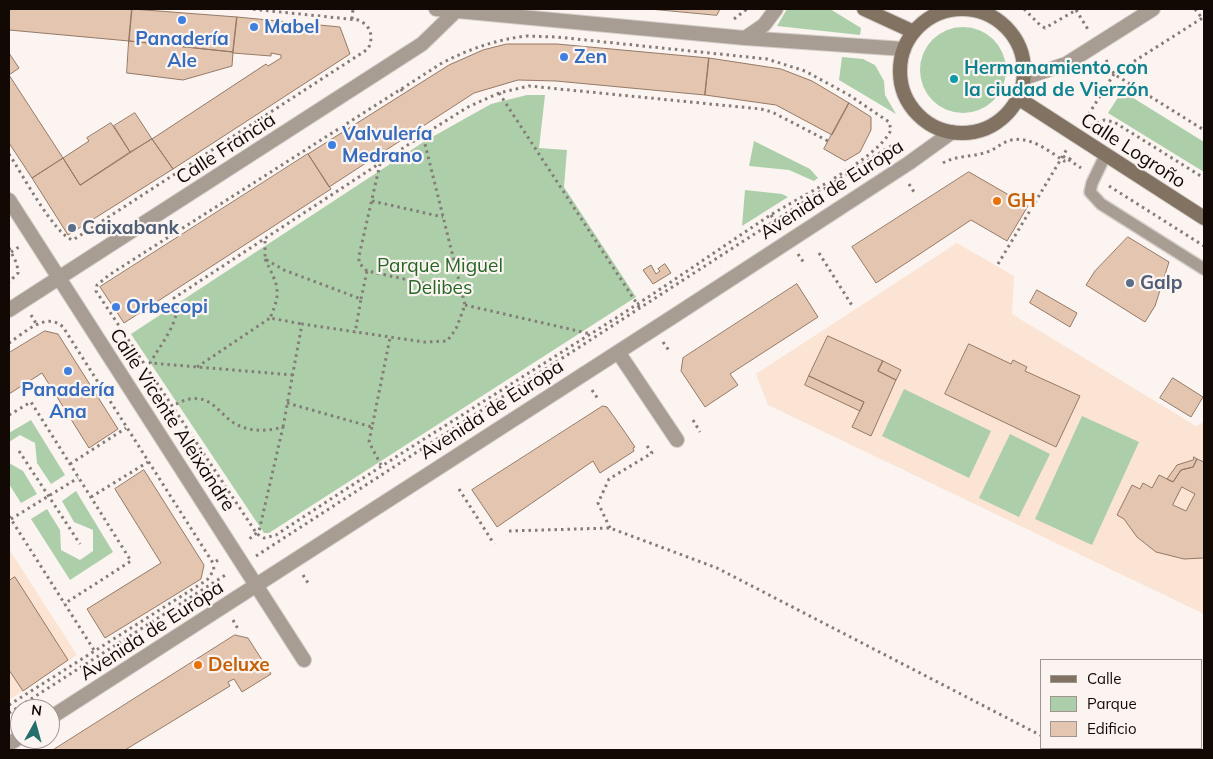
<!DOCTYPE html>
<html>
<head>
<meta charset="utf-8">
<style>
  body { margin:0 }
  #map { position:relative; width:1213px; height:759px; overflow:hidden; background:#fbf4f0; font-family:Mulish,sans-serif }
  canvas { display:block }
  .frame { position:absolute; inset:0; border:10px solid #130904; pointer-events:none }
  .legend { position:absolute; left:1040px; top:659px; width:162px; height:90px; box-sizing:border-box; background:#fbf4f0; border:1px solid #9e9692; margin:0; padding:6px 9px; list-style:none; font-size:15px; color:#130904 }
  .legend li { display:flex; align-items:center; gap:10px; height:25px }
  .legend b { width:25px; border:1px solid #9e9692 }
  .north { position:absolute; left:10px; top:699px; width:50px; height:50px; box-sizing:border-box; background:#fbf4f0; border:1px solid #9e9692; border-radius:50%; rotate:7deg; font-size:14px; font-weight:700; line-height:20px; text-align:center; color:#130904 }
  .north::after { content:''; display:block; margin:auto; width:18px; height:22px; background:#246f6c; clip-path:polygon(50% 0,100% 100%,50% 72%,0 100%) }
</style>
</head>
<body>
<div id="map">
<canvas width="1213" height="759"></canvas>
<div class="frame"></div>
<ul class="legend">
<li><b style="height:6px;background:#817262"></b>Calle</li>
<li><b style="height:14px;background:#accfaa"></b>Parque</li>
<li><b style="height:14px;background:#e3c5b0"></b>Edificio</li>
</ul>
<div class="north">N</div>
</div>
<script>
const ctx = document.querySelector('canvas').getContext('2d');
ctx.lineJoin = 'round';
function fill(path, color) { ctx.fillStyle = color; ctx.fill(path, 'evenodd'); }
function strokePath(path, color, width, dash) { ctx.strokeStyle = color; ctx.lineWidth = width; ctx.lineCap = dash ? 'butt' : 'round'; ctx.setLineDash(dash || []); ctx.stroke(path); }
function drawText(font, color, halo, rows, align = 'center') {
  ctx.font = font + ' Mulish,sans-serif'; ctx.lineWidth = 4.5; ctx.setLineDash([]); ctx.textBaseline = 'middle'; ctx.strokeStyle = halo; ctx.fillStyle = color; for (const [text, x, y, turn = 0] of rows) {
    ctx.save(); ctx.translate(x, y); ctx.rotate((+turn || 0) * Math.PI / 180); ctx.textAlign = isNaN(turn) ? turn : align; if (halo) ctx.strokeText(text, 0, 0); ctx.fillText(text, 0, 0); ctx.restore();
  }
}
fill(new Path2D(`
  M957 243 1014 276 1012 314 1196 426 1204 422V614L768 405 756 374Z
  M9 549 77 655 9 700Z`), '#fbe4d4');
fill(new Path2D(`
  M787 9H830L861 28 860 35 777 26Z
  M920 70a43 43 0 1 1 86 0a43 43 0 1 1-86 0Z
  M842 57 863 59 875 65 884 81 885 95 896 114 839 80Z
  M1122 91 1204 142V172L1108 113Z
  M527 95H545L539 148 567 150 564 187 636 297 269 533H264L131 334 425 141 491 104Z
  M754 141 810 169 818 178 814 181 789 170 749 166Z
  M745 190 782 194 788 197 742 226Z
  M904 389 991 431 969 478 882 436Z
  M1082 416 1139 442 1092 545 1035 519Z
  M31 420 65 475 51 484 37 463 35 443 20 435 9 442V433Z
  M1010 434 1050 454 1019 517 979 498Z
  M9 463 23 471 37 494 21 503 9 484Z
  M76 491 113 552 70 580 31 519 47 509 60 530 61 550 80 560 93 551V530L74 522 62 501Z`), '#accfaa');
const building = new Path2D(`
  M9 9H132L129 41 9 30Z
  M132 9 237 17 233 52 129 41Z
  M650 9H720L717 15Z
  M237 17 340 27 350 54 173 169 152 139 266 64 268 66 281 58V55L271 53V56L233 53Z
  M129 41 233 52 232 66 183 80 127 73Z
  M507 44H557L709 58 705 95 556 81 518 80 474 93 329 187 308 154 449 65 483 50Z
  M9 53 19 68 9 75Z
  M709 58 781 69 812 81 849 103 832 135 776 105 705 95Z
  M9 75 63 158 32 178 9 143Z
  M849 103 871 117V130L860 152 845 161 824 149Z
  M135 113 152 139 130 152 114 126Z
  M111 123 130 152 80 185 63 158 89 141 87 138Z
  M152 139 173 169 68 235 32 178 63 158 80 185Z
  M308 154 331 189 124 323 100 287Z
  M969 172 1028 206 1007 241 971 220 876 283 852 247Z
  M1128 237 1169 262 1155 306 1145 322 1086 285 1095 271Z
  M665 264 671 273 653 284 643 270 651 265 656 274 660 271 658 269Z
  M797 284 818 317 730 374 738 385 705 407 681 371 683 358Z
  M1037 290 1077 313 1070 327 1030 303Z
  M45 331 58 334 118 429 89 448 42 373 9 394V353Z
  M828 336 883 361 878 371 896 380 871 436 852 427 864 402 809 376Z
  M969 344 1011 364 1013 360 1027 367 1025 371 1080 396 1056 447 945 394Z
  M883 361 901 370 896 380 878 371Z
  M809 376 864 402 860 411 805 385Z
  M1173 378 1203 397 1191 417 1160 398Z
  M603 406 607 407 622 428 635 447 633 448 634 451 600 473 593 461 497 527 472 490Z
  M1194 457 1197 459 1193 467 1181 470 1173 482 1167 479 1177 465 1193 460Z
  M1197 459 1204 462V558L1184 559 1156 552 1137 537 1124 519 1117 515 1132 485 1140 489 1143 483 1152 488 1159 475 1173 482 1181 470 1193 467ZM1182 487 1195 494 1186 511 1173 505Z
  M144 470 204 565 201 579 105 638 87 609 161 563 115 489Z
  M15 577 68 660 23 691 9 670V581Z
  M235 635 248 638 271 674 242 692 234 679 228 682 230 686 125 750H53Z`);
fill(building, '#e3c5b0');
strokePath(building, '#957966', 1);
const service = new Path2D(`
  M1105 156 1092 183 1090 192 1101 204 1204 269`);
const minor = new Path2D(`
  M436 9 745 38 904 49
  M745 38 764 25 776 9
  M1024 78 1066 64 1153 9
  M9 200 304 660
  M9 310 422 44 456 11
  M618 352 677 440
  M50 718 674 316 909 163 952 132
  M9 744 20 737`);
const secondary = new Path2D(`
  M864 9 914 32
  M900 71a62 62 0 1 1 124 0a62 62 0 1 1-124 0Z
  M1018 98 1204 218`);
strokePath(service, '#d6ceca', 14);
strokePath(minor, '#d6ceca', 16);
strokePath(secondary, '#d6ceca', 16);
strokePath(new Path2D(`
  M1024 9 1040 25 1045 28 1078 9
  M1195 9 1202 18
  M1076 10 1089 31
  M352 19 353 9
  M734 19 747 9
  M526 36 557 37 767 59 805 71 849 95 889 122 891 130C877 160 799 197 769 216 710 255 652 296 592 333 486 400 380 466 276 535L264 538 257 534 96 291 97 285 109 275 442 63C469 49 495 40 526 36Z
  M1106 60 1114 74 1204 130
  M401 89 404 94
  M499 93 641 310
  M1085 120 1114 74 1204 17
  M1091 126 1104 120 1114 122 1204 178
  M9 154C21 172 55 236 73 240L368 49C374 37 371 25 358 20L251 9
  M1063 156 1081 168
  M943 163C954 156 970 157 984 153 993 151 1000 144 1008 141 1028 134 1049 151 1064 161L1069 160 1073 155
  M909 184 914 192
  M1109 186 1204 246
  M372 201 443 217
  M771 215 779 227
  M265 241V259L284 270 361 299 355 333
  M9 248 17 264 18 273 9 282
  M11 252 19 247
  M819 253 853 307
  M798 254 804 263
  M265 259C278 286 282 291 270 318L302 324
  M998 264 1067 149
  M367 271 359 263V256L380 164
  M361 299 367 271 460 291
  M465 305 591 334
  M31 315 37 325
  M663 342 670 352
  M9 343C24 333 46 311 63 327L213 563 220 559
  M197 367 270 318
  M293 375 150 363C159 347 185 316 174 298L423 135 468 107 499 93 529 86 761 109 772 112 828 141
  M592 390 598 399
  M287 403 372 427 390 338
  M176 404C181 402 186 399 191 399 210 396 218 411 231 421 246 432 265 432 283 427L259 531 248 540
  M9 415 31 402 131 561 64 604
  M693 420 700 432
  M283 427 302 324 424 342 447 341 456 329 465 305 421 128
  M372 427 369 442 381 465
  M19 451 80 544
  M70 464 126 428
  M459 489 494 544
  M91 497 148 462
  M9 516 94 650
  M11 519 78 478
  M610 528 598 503 609 479 652 453 645 443
  M509 531 610 528 717 568 1042 736
  M256 556 886 149 893 145 900 149
  M303 575 310 586
  M233 620 238 629
  M9 705 207 580 214 570 213 563
  M9 713 227 574
  M1064 748 1069 750`), '#847c77', 3, [2.5, 4]);
strokePath(service, '#a79d92', 11);
strokePath(minor, '#a79d92', 14);
strokePath(secondary, '#817262', 14);
for (const [x, y, r, color] of [
  [182,20,5,"#3f7fe0"],
  [254,27,5,"#3f7fe0"],
  [564,57,5,"#3f7fe0"],
  [954,79,5,"#0f9aa8"],
  [332,145,5,"#3f7fe0"],
  [997,201,5,"#e8710a"],
  [72,228,5,"#5c6f8a"],
  [1130,283,5,"#5c6f8a"],
  [116,307,5,"#3f7fe0"],
  [68,371,5,"#3f7fe0"],
  [198,665,5,"#e8710a"]
]) { const dot = new Path2D(); dot.arc(x, y, r, 0, 2 * Math.PI); ctx.fillStyle = color; ctx.fill(dot); strokePath(dot, '#fbf4f0', 2); }
drawText('bold 19px', '#366cbe', '#fbf4f0', [
  ["Mabel",264,27],
  ["Panadería",182,39,"center"],
  ["Ale",182,61,"center"],
  ["Zen",574,57],
  ["Valvulería",342,134],
  ["Medrano",342,156],
  ["Orbecopi",126,307],
  ["Panadería",68,390,"center"],
  ["Ana",68,412,"center"]
], 'left');
drawText('bold 19px', '#0d838f', '#fbf4f0', [
  ["Hermanamiento con",964,68],
  ["la ciudad de Vierzón",964,90]
], 'left');
drawText('19px', '#130904', '#fbf4f0', [
  ["Calle Francia",226,149,-33],
  ["Calle Logroño",1133,151,33],
  ["Avenida de Europa",832,190,-33],
  ["Avenida de Europa",492,410,-33],
  ["Calle Vicente Aleixandre",172,420,57],
  ["Avenida de Europa",152,631,-33]
]);
drawText('bold 19px', '#c56008', '#fbf4f0', [
  ["GH",1007,201],
  ["Deluxe",208,665]
], 'left');
drawText('bold 19px', '#4e5e75', '#fbf4f0', [
  ["Caixabank",82,228],
  ["Galp",1140,283]
], 'left');
drawText('19px', '#256726', '#fbf4f0', [
  ["Parque Miguel",440,266],
  ["Delibes",440,288]
]);
</script>
</body>
</html>
